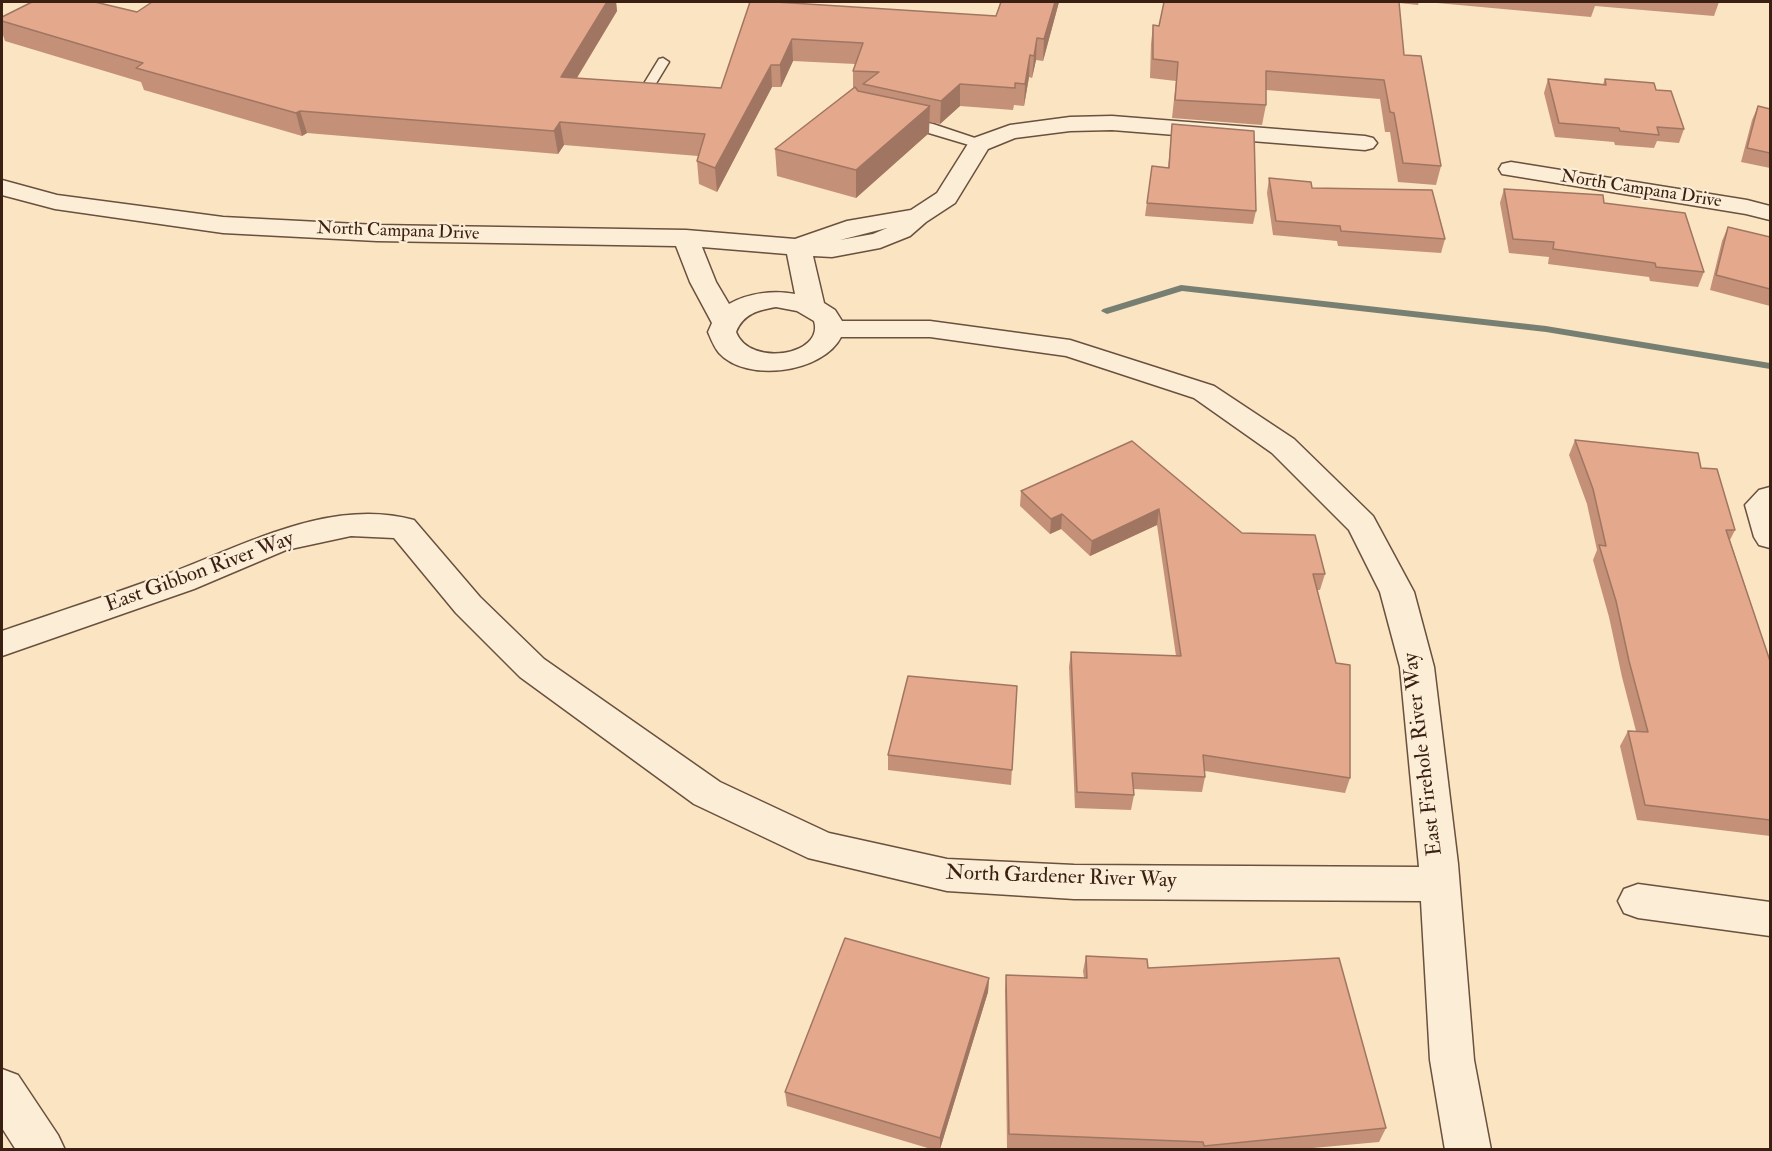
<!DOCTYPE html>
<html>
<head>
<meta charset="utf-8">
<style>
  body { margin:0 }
  #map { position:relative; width:1772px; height:1151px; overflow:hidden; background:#fbe4c1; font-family:"IM FELL Double Pica",serif }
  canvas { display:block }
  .frame { position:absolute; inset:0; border:3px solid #3a1f13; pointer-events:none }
</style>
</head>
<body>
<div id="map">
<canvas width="1772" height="1151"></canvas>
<div class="frame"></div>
</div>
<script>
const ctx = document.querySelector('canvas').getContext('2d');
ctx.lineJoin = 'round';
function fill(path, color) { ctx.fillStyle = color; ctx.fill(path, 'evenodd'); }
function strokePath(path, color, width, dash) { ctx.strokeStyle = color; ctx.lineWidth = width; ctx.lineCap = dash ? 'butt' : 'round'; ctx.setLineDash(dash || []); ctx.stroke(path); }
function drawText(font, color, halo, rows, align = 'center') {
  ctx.font = font + ' "IM FELL Double Pica",serif'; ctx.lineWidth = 4.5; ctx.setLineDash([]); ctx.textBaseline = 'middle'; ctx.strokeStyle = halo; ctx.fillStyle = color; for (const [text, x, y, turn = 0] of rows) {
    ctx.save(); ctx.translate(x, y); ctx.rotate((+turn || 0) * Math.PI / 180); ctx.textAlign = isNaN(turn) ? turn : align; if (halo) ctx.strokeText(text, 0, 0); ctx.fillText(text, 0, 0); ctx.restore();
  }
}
fill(new Path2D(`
  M1181 285 1546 326 1770 363V369L1546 332 1182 291 1107 314 1101 311 1103 309Z`), '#777f72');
const service = new Path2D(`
  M663 58 669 62 649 95 647 98H639L637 95 659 59Z
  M906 118 933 124 984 141 985 144 979 148 902 125 900 122 902 119Z`);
const minor = new Path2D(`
  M1112 116 1365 136 1373 138 1377 143 1373 148 1365 150 1112 130 1070 131 1015 138 988 149 955 203 926 222 910 236 880 248 832 257 813 256 824 303 835 310 842 321H930L1070 340 1214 386 1294 439 1373 516 1414 592 1434 667 1458 864 1474 1060 1491 1150H1445L1430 1060 1421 901 1074 899 947 891 808 858 694 804 520 677 456 613 394 538 351 536 286 550 194 589 2 656V631C57 612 114 594 170 573 245 545 331 497 414 520L480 597 544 659 720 782 829 833 947 859 1074 865 1419 867 1400 667 1380 592 1349 530 1272 453 1194 398 1066 356 930 337H841C823 373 746 383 719 353 714 347 711 339 708 332L712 323 690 282 676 246 377 241 223 233 55 209 2 195V180L57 195 223 217 377 225 686 230 795 239 847 221 911 210 937 193 971 139 1010 125 1070 117ZM887 228 873 234 840 240ZM702 247 787 254 795 294C773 290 748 293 729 304L716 282ZM776 307 797 311 814 321C825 355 750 368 736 332 743 314 758 310 776 307Z
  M1511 162 1747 200 1770 206V220L1746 214 1502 174 1499 169 1502 164Z
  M1770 487V548L1759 545 1754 537 1745 505 1759 490Z
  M1638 884 1770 902V936L1638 918 1624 913 1618 901 1624 889Z
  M2 1069 18 1075 58 1135 65 1150H16L2 1128Z`);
strokePath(service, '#6a503e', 3);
strokePath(minor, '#6a503e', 3);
fill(service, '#fcedd7');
fill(minor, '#fcedd7');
fill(new Path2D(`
  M152 2H616L617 11 577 78 721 88 750 2 996 16 1001 2H1059L1043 61 1036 60 1032 78 1029 77 1024 106 1014 105 1013 110 960 106 940 124 929 122V133L856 198 777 176 775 149 853 88V71L855 64 793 61 781 87H772L717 192 699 184 697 161 698 156 564 145 558 154 307 133 302 136 144 90 141 82 5 41 2 32V17L137 12Z
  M1164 2H1419L1418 5 1399 3 1404 55 1441 166 1436 185 1398 182 1390 132H1385L1380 99 1266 90V105L1262 125 1172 118 1176 81 1150 78 1151 44 1153 25 1159 26Z
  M1426 2H1719L1714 16 1595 6 1591 17Z
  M1548 79 1603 84 1605 79 1656 90 1684 129 1679 143 1657 141 1654 148 1615 145 1614 142 1555 137 1544 93Z
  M1758 106 1770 109V168L1741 162 1752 120Z
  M1172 124 1256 211 1253 224 1145 216 1152 166 1168 168Z
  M1269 178 1312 188 1445 239 1441 253 1338 246 1337 241 1273 235 1267 193Z
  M1504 189 1604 203 1704 272 1698 287 1650 281 1649 277 1548 264 1549 257 1509 253 1500 203Z
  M1728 227 1770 237V306L1710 290 1722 241Z
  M1575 440 1701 468 1735 530 1730 540 1770 661V836L1637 820 1620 746 1628 731H1636L1622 677 1609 617 1593 560 1597 550 1587 504 1569 455Z
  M1132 441 1242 533 1325 574 1320 590H1317L1350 778 1345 793 1205 771V777L1202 792 1133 789 1134 795 1131 810 1075 808 1069 667 1071 652 1176 656 1157 525 1090 556 1061 529 1050 534 1020 506 1021 491Z
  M1017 686 1011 785 888 770V755Z
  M1086 956 1148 968 1386 1128 1379 1142 1302 1149H1054L1007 1148 1005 990 1006 975 1084 978 1083 971Z
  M989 978 988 992 940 1149H931L787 1106 785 1092Z`), '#c49078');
fill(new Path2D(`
  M607 2H616L617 11 564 99 561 77Z
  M1055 2H1059L1043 61 1044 39Z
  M1037 38 1036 60 1032 78 1034 56Z
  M792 39 793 61 781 87 780 65Z
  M1030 55 1029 77 1024 106 1025 84Z
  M771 65 772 87 717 192 715 168Z
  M960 84V106L940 124 941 101Z
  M930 106 929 133 856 198V170Z
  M300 111 307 133 302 136 296 113Z
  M560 122 564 145 558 154 554 131Z
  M1159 509 1157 525 1090 556 1092 541Z
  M1062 514 1061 529 1050 534 1051 519Z
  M989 978 988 992 940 1149V1138Z`), '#a07662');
const building = new Path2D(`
  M32 2H95L137 12 152 2H607L561 77 721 88 750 2H776L996 16 1001 2H1055L1044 39 1037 38 1034 56 1030 55 1025 84 1015 83V88L960 84 941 101 863 84 879 72 853 71 863 43 792 39 780 65H771L715 168 697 161 705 134 560 122 554 131 300 111 296 113 136 68 143 63 2 21V17Z
  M1164 2H1399L1404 55 1421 56 1441 166 1403 163 1394 113 1390 112 1384 80 1266 71V105L1175 100 1178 62 1153 59V25L1159 26Z
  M1548 79 1606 85 1605 79 1654 83 1656 90 1671 91 1684 129 1657 127 1659 135 1620 131 1619 128 1559 123Z
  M855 87 858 91 930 106 856 170 775 149Z
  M1758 106 1770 109V153L1747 148Z
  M1172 124 1254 131 1256 211 1147 203 1152 166 1169 168Z
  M1269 178 1311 182 1312 188 1432 190 1445 239 1341 231 1340 226 1276 221Z
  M1504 189 1603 195 1604 203 1685 213 1704 272 1656 267 1655 263 1553 249 1554 242 1513 239Z
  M1728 227 1770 237V289L1716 275Z
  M1575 440 1698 453 1701 468 1717 469 1735 530H1726L1770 661V820L1645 805 1628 731 1648 732 1629 661 1616 601 1599 545 1606 546 1593 489Z
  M1132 441 1242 533 1315 535 1325 574H1313L1336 663 1350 665V778L1203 755 1205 777 1132 773 1134 795 1077 792 1071 652 1181 656 1159 509 1092 541 1062 514 1051 519 1021 491Z
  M908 676 1017 686 1012 770 888 755Z
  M845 938 989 978 940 1138 785 1092Z
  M1086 956 1147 959 1148 968 1339 958 1386 1128 1204 1146 1203 1142 1009 1134 1006 975 1087 978Z`);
fill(building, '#e4a88c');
strokePath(building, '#a07662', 1.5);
drawText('18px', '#3a1f13', '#fcedd7', [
  ["North Campana Drive",1641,190,9],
  ["North Campana Drive",398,232,2]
]);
drawText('21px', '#3a1f13', '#fcedd7', [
  ["East Gibbon River Way",200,573,-20],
  ["East Firehole River Way",1424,754,-97],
  ["North Gardener River Way",1061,878,2]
]);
</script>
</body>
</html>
